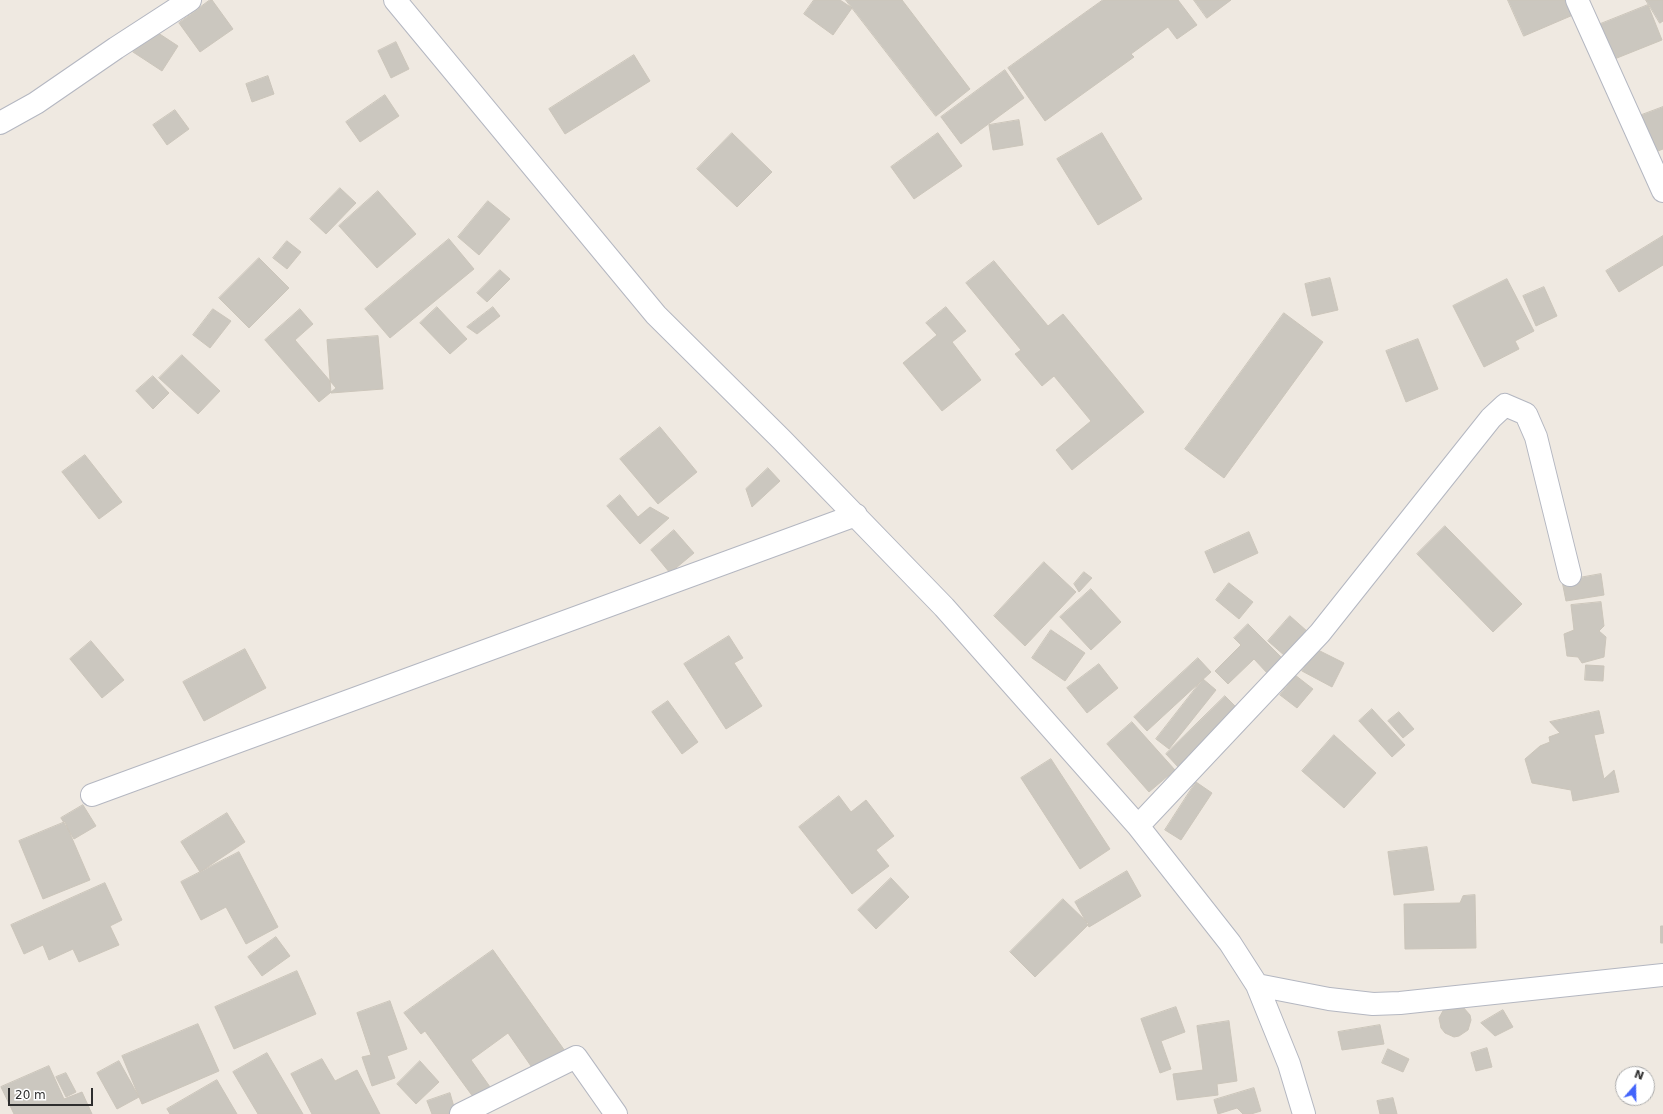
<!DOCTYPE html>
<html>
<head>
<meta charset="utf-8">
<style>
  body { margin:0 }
  #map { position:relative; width:1663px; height:1114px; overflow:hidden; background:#efe9e1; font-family:"DejaVu Sans",sans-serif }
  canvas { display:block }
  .north { position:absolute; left:1615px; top:1066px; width:40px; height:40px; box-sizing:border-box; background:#fff; border:1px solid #ababab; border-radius:50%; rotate:20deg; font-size:11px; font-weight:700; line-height:16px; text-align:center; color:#2e2e2e }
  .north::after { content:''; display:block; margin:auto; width:14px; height:18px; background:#4264fb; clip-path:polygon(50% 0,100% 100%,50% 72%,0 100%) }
  .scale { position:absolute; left:8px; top:1088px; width:85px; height:18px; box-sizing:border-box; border:2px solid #2e2e2e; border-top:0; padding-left:5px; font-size:12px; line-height:14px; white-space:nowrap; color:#2e2e2e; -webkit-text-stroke:3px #fff; paint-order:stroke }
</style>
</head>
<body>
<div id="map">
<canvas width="1663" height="1114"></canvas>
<div class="north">N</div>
<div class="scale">20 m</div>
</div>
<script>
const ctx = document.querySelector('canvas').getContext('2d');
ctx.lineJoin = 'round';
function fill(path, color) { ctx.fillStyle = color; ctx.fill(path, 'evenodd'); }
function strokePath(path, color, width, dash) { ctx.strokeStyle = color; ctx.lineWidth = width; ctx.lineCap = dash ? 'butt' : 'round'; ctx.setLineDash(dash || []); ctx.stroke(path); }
const building = new Path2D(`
  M210 0H212L233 29 200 52 179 23Z
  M814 0H840L852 8 833 35 804 14Z
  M846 0H902L970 89 936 116Z
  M1103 0H1178L1197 25 1177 39 1168 27 1131 54 1134 57 1045 121 1008 68Z
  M1194 0H1231L1207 18Z
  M1508 0H1567L1573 15 1524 36Z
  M1646 0H1663V21L1660 23Z
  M1648 5 1662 40 1612 60 1598 25Z
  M149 27 178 46 162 71 133 52Z
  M396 42 409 69 391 78 378 51Z
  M634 55 650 81 565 134 549 109Z
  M1005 70 1024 98 961 144 941 117Z
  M268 76 274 94 252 102 246 84Z
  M385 95 399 116 360 142 346 122Z
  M1663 107V149L1653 153 1639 116Z
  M175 110 189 129 167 145 153 125Z
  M1019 120 1023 145 993 150 989 125Z
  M732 133 772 172 737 207 697 169Z
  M938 133 962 166 914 199 891 167Z
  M1102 133 1142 199 1098 225 1057 159Z
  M340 188 356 203 326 234 310 219Z
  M378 191 416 234 377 268 339 226Z
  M488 201 510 219 479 255 458 237Z
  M1663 236V265L1619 292 1606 271Z
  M449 239 474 269 390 338 365 309Z
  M287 241 301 252 287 269 273 258Z
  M259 258 289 288 249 328 219 298Z
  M994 261 1048 326 1063 314 1144 412 1072 470 1056 450 1091 421 1054 376 1042 386 1015 354 1021 350 966 283Z
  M500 270 510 279 487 302 477 293Z
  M1330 278 1338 310 1312 316 1305 284Z
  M1507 279 1534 331 1515 341 1519 349 1484 367 1453 306Z
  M1544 287 1557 316 1536 326 1523 296Z
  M437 307 467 339 450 354 420 323Z
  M493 307 500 316 477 334 467 327Z
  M946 307 966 331 952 342 981 380 942 411 903 363 937 335 926 323Z
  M213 309 231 321 210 348 193 335Z
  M300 309 313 324 295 340 336 388 319 402 265 340Z
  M1284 313 1323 342 1224 478 1185 449Z
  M378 336 383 389 331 393 327 340Z
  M1418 339 1438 389 1406 402 1386 351Z
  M182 355 220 391 198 414 159 378Z
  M153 376 169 393 153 409 136 391Z
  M660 427 697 472 658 504 620 459Z
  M85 455 122 502 99 519 62 472Z
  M768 468 780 481 752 507 746 489Z
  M620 495 638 517 650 507 669 518 640 544 607 506Z
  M1445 526 1522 604 1493 632 1417 554Z
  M674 530 694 553 670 573 651 550Z
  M1249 532 1258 553 1214 573 1205 552Z
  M1044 562 1076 592 1025 646 994 616Z
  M1084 572 1092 578 1079 592 1074 584Z
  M1601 574 1604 595 1566 601 1562 581Z
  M1229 583 1253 602 1239 619 1216 600Z
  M1091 589 1121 622 1091 650 1060 617Z
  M1601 602 1604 626 1599 631 1606 637 1604 657 1582 663 1578 657 1567 656 1564 634 1574 630 1571 605Z
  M1290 616 1308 632 1285 656 1268 641Z
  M1248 624 1283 659 1268 674 1254 659 1228 684 1215 671 1241 645 1234 638Z
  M1051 630 1085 653 1065 681 1032 658Z
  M729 636 743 658 734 663 762 706 726 729 684 664Z
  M91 641 124 680 102 698 70 659Z
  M1314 648 1344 663 1332 687 1302 671Z
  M245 649 266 688 204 721 183 682Z
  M1198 658 1211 672 1147 731 1134 717Z
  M1099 664 1118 688 1087 713 1067 688Z
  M1586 665 1604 666 1603 681 1585 680Z
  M1295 675 1313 689 1297 708 1280 695Z
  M1203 679 1216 690 1169 749 1156 739Z
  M1225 696 1238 709 1179 768 1166 754Z
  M668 701 698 742 682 754 652 712Z
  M1372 709 1405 745 1392 757 1359 721Z
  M1599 711 1604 733 1594 735 1604 779 1614 770 1619 792 1573 801 1571 790 1532 783 1525 759 1540 746 1550 742 1549 737 1560 733 1550 722Z
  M1399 712 1414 729 1403 738 1388 721Z
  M1132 722 1175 770 1149 792 1107 744Z
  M1334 735 1376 773 1344 808 1302 771Z
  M1051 759 1110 849 1080 869 1021 778Z
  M1196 782 1212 793 1181 840 1165 830Z
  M839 796 851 812 866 800 894 836 876 850 889 866 852 894 799 827Z
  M83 805 96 826 74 839 61 818Z
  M227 813 245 842 200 872 181 842Z
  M65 822 90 880 43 899 19 841Z
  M1427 847 1434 890 1394 895 1388 852Z
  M239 852 278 927 246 944 226 907 201 920 181 882Z
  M1127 871 1141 896 1089 927 1075 902Z
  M891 878 909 897 876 929 858 910Z
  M105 883 122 920 110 926 119 945 79 962 73 949 49 960 43 945 24 954 11 925Z
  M1475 895 1476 948 1405 949 1404 904 1460 903 1463 896Z
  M1063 899 1089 924 1035 977 1010 952Z
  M1661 926H1663V943H1661Z
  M276 937 290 956 262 976 248 957Z
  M493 950 570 1058 540 1079 508 1033 471 1060 495 1094 479 1105 425 1031 421 1034 404 1013Z
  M297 971 316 1014 234 1049 215 1007Z
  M390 1001 407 1049 387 1056 395 1078 372 1086 362 1057 371 1055 357 1013Z
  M1176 1007 1185 1032 1161 1041 1171 1069 1160 1073 1141 1019Z
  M1463 1007 1470 1015 1471 1020 1468 1030 1459 1036 1454 1037 1445 1033 1441 1028 1439 1018 1444 1009Z
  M1503 1010 1513 1027 1495 1036 1481 1023Z
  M1229 1021 1237 1081 1217 1084 1218 1095 1177 1100 1173 1074 1203 1070 1197 1026Z
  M198 1024 219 1071 142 1104 122 1056Z
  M1380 1025 1384 1044 1342 1050 1338 1032Z
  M1487 1048 1492 1067 1476 1071 1471 1053Z
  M1388 1049 1409 1059 1403 1072 1382 1063Z
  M267 1053 303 1114H258L233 1072Z
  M322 1059 335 1081 357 1070 380 1114H312L291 1074Z
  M119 1061 139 1097 117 1109 97 1073Z
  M420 1061 439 1082 416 1104 397 1084Z
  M49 1066 64 1099 82 1092 92 1114H14L1 1087Z
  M66 1073 76 1092 66 1097 56 1077Z
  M217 1080 237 1114H170L167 1109Z
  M1254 1088 1261 1111 1251 1114H1243L1237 1108 1218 1114 1214 1100Z
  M450 1093 456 1114H432L427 1101Z
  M1393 1098 1397 1114H1380L1377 1101Z`);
fill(building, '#cbc7bf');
strokePath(building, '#cbc5ba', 1);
const street = new Path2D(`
  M395 0 656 315 782 440 944 607 1138 826 1230 943 1257 985 1289 1064 1304 1114
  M1577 0 1663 191
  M0 123 36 103 116 48 190 0
  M92 795 856 515
  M1138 826 1320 633 1491 418 1505 405 1526 414 1536 437 1570 575
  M1257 985 1329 999 1373 1004 1400 1003 1663 975
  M461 1114 576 1057 616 1114`);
strokePath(street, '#b4b7c1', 24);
strokePath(street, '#fff', 22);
</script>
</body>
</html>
